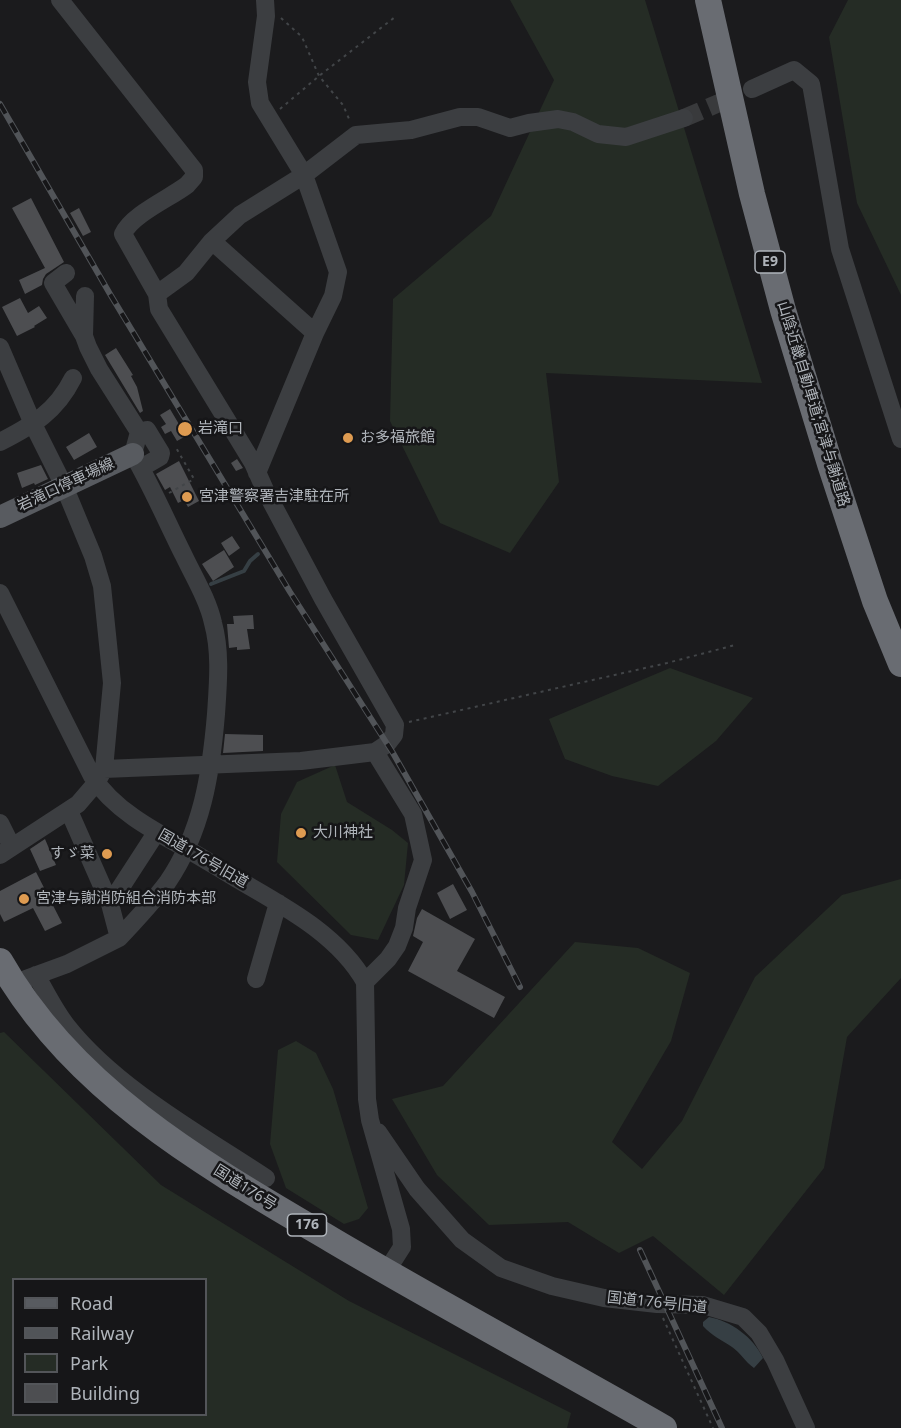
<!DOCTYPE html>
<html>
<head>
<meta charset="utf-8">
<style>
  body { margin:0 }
  #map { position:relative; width:901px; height:1428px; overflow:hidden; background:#1b1b1d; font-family:"Noto Sans",sans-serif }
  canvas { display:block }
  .legend { position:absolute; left:12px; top:1278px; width:195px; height:138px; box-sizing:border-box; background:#161618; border:2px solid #535559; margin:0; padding:8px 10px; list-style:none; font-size:18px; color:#afb4ba }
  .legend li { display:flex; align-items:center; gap:12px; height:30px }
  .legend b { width:30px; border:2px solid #535559 }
</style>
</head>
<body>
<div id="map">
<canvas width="901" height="1428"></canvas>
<ul class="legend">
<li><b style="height:8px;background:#585b60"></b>Road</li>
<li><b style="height:8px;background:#515458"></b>Railway</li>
<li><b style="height:16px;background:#252c25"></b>Park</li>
<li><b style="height:16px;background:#4d4e51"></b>Building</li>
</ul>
</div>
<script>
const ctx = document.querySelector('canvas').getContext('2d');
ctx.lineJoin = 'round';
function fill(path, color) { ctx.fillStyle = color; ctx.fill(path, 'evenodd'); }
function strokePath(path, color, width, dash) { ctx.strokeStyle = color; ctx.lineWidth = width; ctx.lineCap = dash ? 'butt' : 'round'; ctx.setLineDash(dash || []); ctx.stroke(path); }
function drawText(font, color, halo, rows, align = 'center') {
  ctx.font = font + ' "Noto Sans","Noto Sans JP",sans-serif'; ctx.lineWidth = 5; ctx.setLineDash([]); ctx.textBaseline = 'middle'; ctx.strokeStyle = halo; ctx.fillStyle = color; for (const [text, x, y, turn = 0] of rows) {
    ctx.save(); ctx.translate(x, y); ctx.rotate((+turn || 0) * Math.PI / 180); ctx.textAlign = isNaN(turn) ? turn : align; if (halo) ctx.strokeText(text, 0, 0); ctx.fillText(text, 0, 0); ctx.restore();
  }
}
fill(new Path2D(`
  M510 0H645L762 383 546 373 559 482 510 553 440 523 390 421 393 299 491 216 554 80Z
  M848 0H901V295L857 203 829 37Z
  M670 668 753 698 716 741 658 786 612 776 565 759 549 719Z
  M335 765 347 802 392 830 408 843 404 885 378 940 351 935 277 862 281 814 297 782Z
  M901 879V978L847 1037 824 1168 724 1295 653 1236 619 1253 568 1222 489 1225 437 1175 392 1099 443 1086 575 942 638 948 690 973 671 1041 612 1142 642 1169 682 1121 755 977 842 895Z
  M4 1032 161 1185 349 1301 571 1413 567 1428H0V1033ZM14 1280H206V1414H14Z
  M296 1041 316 1053 333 1089 368 1208 359 1219 344 1224 286 1188 270 1144 278 1050Z`), '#252c25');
fill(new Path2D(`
  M709 1317C731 1321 753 1337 763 1358L754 1368C745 1362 741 1353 732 1347 722 1340 712 1336 703 1326V1322Z`), '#363f44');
strokePath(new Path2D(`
  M211 584 244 571 250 561 258 554`), '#363f44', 4);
fill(new Path2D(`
  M31 198 64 262 46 274 43 279 42 285 25 294 19 280 45 268 12 208Z
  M79 208 91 232 83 236 70 213Z
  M20 298 28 313 39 306 47 318 34 326 35 327 17 336 2 307Z
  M116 348 133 375 131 376 137 387 143 411 140 413 105 355Z
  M170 409 186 436 177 441 171 431 165 434 161 427 166 424 160 415Z
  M89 433 97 447 74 460 66 447Z
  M237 459 243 468 236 471 231 463Z
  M179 461 199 501 188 507 184 500 178 503 170 487 165 490 156 474Z
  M41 465 48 479 35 485 34 483 22 488 17 473Z
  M232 536 240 548 229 556 221 543Z
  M224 550 234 567 213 581 202 564Z
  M253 615 254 629H247L250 649 237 650V647L229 648 227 624H234L233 616Z
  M225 734 263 735V751L223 753Z
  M45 839 56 865 40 871 30 849Z
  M36 872 62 923 45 931 33 908 4 922 0 914V891Z
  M453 884 467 910 450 919 437 893Z
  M422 909 475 939 457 971 505 997 494 1018 408 971 423 942 413 936 417 918Z`), '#4d4e51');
strokePath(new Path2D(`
  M684 118 740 94`), '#393a3c', 18, [18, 9]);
strokePath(new Path2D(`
  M281 18 302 37 319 76 343 105 350 121
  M280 109 319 76 395 17
  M169 493 194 479 175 446
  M409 722 667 663 735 645
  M663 1318 713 1428`), '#424548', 2, [3, 4.5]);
strokePath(new Path2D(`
  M60 0 194 170V177L187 185C170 198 131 215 123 234L157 294 159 309 253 463 265 490 323 599 395 725 394 735 387 744 375 752 301 761 104 769
  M752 89 794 70 811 84 840 249 901 439
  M212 241 315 333
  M66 273 53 283 84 336
  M157 294 186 273 212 241 240 215 304 175 356 135 411 130 460 117H478L510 128 529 123 558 119 573 122 598 134 626 137 684 118
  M0 347 33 424 64 486 93 556 102 586 112 683 104 769 96 783 78 804 0 855
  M139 432 147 430 161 453 160 457 141 468
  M0 442C33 425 56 412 73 378
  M257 473 315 333 333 296 338 272 304 175 260 103 257 82 266 16 265 0
  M0 593 92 776C113 809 152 830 185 848 203 858 220 869 237 879 283 906 338 934 365 982L367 1099 370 1120 401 1229 402 1247 386 1272
  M69 811 110 904 119 938C136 920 152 903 167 883 202 832 211 774 216 714 218 684 221 652 213 623 208 600 194 577 184 556 167 522 152 487 133 454L139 432 99 369 88 347 84 336 85 296
  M0 823 12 847
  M110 904 156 833
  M36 975C46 992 55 1011 67 1026 116 1088 201 1135 266 1178
  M26 979 67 964 119 938
  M256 979 278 903
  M365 982 388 959 397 946 404 928 407 908 423 860 413 814 375 752
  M378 1132 417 1189 462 1240 501 1268 552 1286 604 1298 657 1304 703 1305 743 1317 759 1333 775 1360 806 1428`), '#3c3e41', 18);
strokePath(new Path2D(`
  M0 517 133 454`), '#585b60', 22);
strokePath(new Path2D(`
  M708 0 752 194 783 310 830 464 875 601 901 664
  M0 961C74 1092 208 1167 332 1240 442 1305 554 1365 664 1428`), '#696c72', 26);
const rail = new Path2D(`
  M0 104 110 294 290 592 393 753 472 892 520 987
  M640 1250 722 1428`);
strokePath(rail, '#515458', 6);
strokePath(rail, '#161618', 4, [11]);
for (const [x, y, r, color] of [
  [185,429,8,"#de9b51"],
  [348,438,6,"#de9b51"],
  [187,497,6,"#de9b51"],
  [301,833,6,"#de9b51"],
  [107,854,6,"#de9b51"],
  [24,899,6,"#de9b51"]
]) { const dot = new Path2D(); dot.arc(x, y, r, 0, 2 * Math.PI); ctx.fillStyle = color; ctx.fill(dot); strokePath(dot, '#161618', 2); }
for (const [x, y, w] of [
  [770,262,30],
  [307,1225,39]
]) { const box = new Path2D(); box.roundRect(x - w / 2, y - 11, w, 22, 4.5); ctx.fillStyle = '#161618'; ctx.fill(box); strokePath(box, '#afb4ba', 1.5); }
drawText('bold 14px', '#afb4ba', null, [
  ["E9",770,262],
  ["176",307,1225]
]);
drawText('15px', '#afb4ba', '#161618', [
  ["山陰近畿自動車道;宮津与謝道路",813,404,73],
  ["岩滝口停車場線",66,485,-25],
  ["国道176号旧道",203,859,30],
  ["国道176号",245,1188,32],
  ["国道176号旧道",657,1303,6]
]);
drawText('15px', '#afb4ba', '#161618', [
  ["岩滝口",198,429],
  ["お多福旅館",360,438],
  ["宮津警察署吉津駐在所",199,497],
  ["大川神社",313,833],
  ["すゞ菜",95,854,"right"],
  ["宮津与謝消防組合消防本部",36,899]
], 'left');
</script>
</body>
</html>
